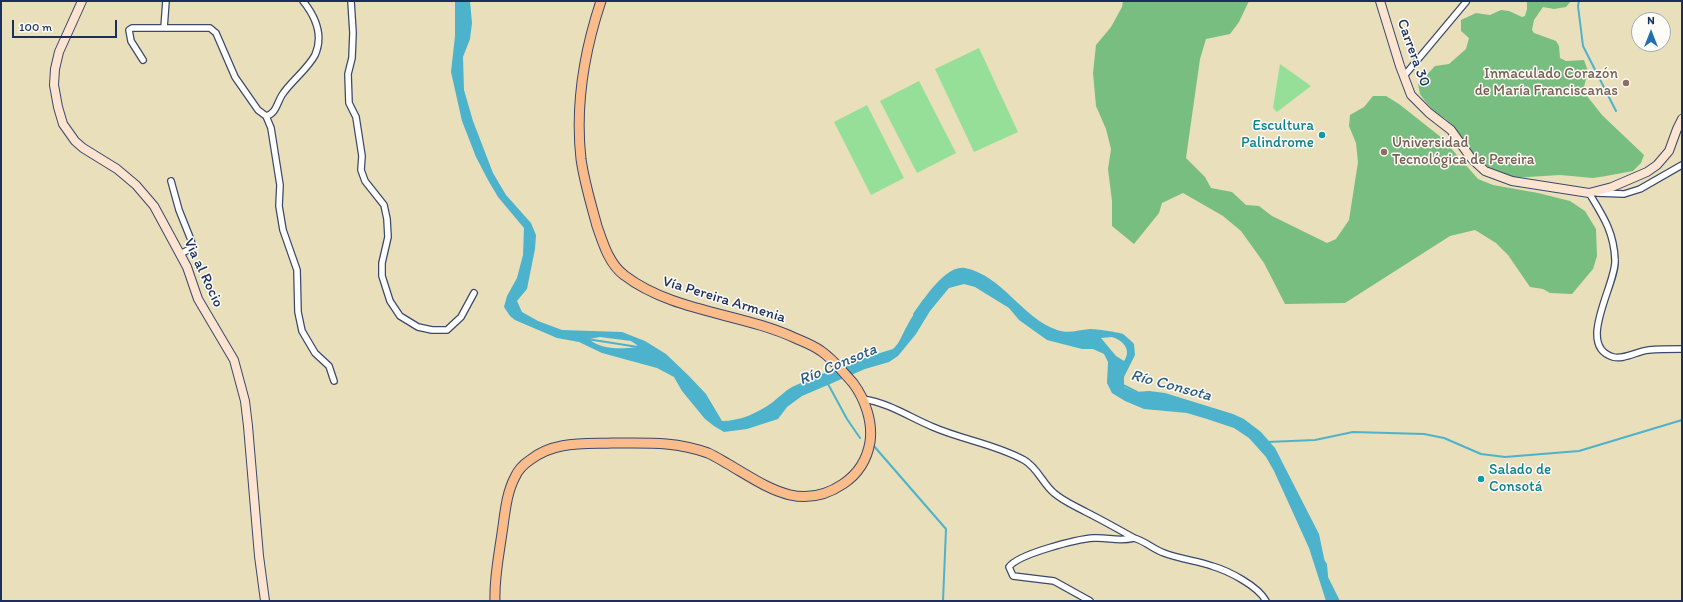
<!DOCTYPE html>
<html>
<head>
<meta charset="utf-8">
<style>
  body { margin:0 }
  #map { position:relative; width:1683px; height:602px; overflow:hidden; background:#e9dfba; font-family:Itim,sans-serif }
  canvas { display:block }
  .frame { position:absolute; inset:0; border:2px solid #1b2f5e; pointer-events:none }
  .north { position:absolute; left:1631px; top:12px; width:40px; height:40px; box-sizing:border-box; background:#fdfcf7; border:1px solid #a3aaba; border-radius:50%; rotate:0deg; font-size:11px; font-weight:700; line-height:16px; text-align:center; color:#1b2f5e }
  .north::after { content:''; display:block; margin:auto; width:14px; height:18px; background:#1f6fb2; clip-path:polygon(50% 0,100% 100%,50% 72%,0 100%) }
  .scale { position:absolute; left:12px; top:20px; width:105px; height:18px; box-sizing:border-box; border:2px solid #1b2f5e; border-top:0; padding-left:5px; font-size:12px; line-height:14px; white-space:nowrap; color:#1b2f5e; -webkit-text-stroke:3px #fdfcf7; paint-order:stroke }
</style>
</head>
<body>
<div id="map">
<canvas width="1683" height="602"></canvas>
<div class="frame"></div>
<div class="north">N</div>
<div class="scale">100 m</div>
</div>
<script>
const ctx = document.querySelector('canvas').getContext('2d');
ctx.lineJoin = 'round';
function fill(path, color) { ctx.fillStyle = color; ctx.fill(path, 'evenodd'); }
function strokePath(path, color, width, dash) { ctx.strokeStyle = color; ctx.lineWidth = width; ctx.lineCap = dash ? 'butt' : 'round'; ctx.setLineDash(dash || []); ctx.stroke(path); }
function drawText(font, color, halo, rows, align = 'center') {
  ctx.font = font + ' Itim,sans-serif'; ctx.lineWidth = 3; ctx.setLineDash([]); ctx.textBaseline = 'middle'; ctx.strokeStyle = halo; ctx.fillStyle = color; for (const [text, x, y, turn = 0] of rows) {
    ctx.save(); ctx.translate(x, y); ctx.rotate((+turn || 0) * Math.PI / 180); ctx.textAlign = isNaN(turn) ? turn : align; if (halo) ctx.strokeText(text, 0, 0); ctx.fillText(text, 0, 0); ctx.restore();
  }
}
fill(new Path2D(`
  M979 48 1018 132 974 152 935 69Z
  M1280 64 1311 86 1277 112 1273 108Z
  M919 81 956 153 917 173 880 101Z
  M867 105 904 178 871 195 834 122Z`), '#96df99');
fill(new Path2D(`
  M1123 1H1249L1239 22 1230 34 1206 39 1200 59 1186 158 1205 177 1211 188 1232 192 1246 205 1259 206 1272 216 1327 243 1336 239 1349 220 1358 162 1356 143 1349 126 1350 115 1364 107 1373 96H1386L1399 104 1442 138 1478 179 1493 185 1538 193 1570 201 1585 211 1596 229 1597 256 1593 269 1572 294 1550 293 1543 289 1530 287 1508 255 1496 243 1475 230 1450 236 1345 303 1285 304 1264 263 1241 231 1223 216 1183 193 1162 203 1159 213 1134 244 1112 226V201L1108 169 1111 149 1106 129 1096 106 1093 73 1096 45 1111 27 1122 7Z
  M1527 1H1571L1566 7 1554 9 1543 7 1534 20 1532 30 1534 33 1556 41 1559 46 1560 58 1566 61 1584 60 1588 71 1584 87 1587 96 1602 115 1644 155 1641 163 1633 171 1606 176 1593 178 1560 175 1512 178 1482 164 1476 159 1468 145 1447 120 1435 112 1425 101 1420 94 1418 84 1435 66 1449 64 1466 49 1469 38 1461 31V20L1476 13 1490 15 1501 10 1509 11 1522 17 1525 16 1527 9Z`), '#78be81');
fill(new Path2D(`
  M455 1H470L472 23 470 39 463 57 464 90 473 121 493 173 506 195 531 223 536 235 535 249 527 289 517 301 522 312 538 321 562 330 622 332 645 341 666 354 689 376 706 394 722 421C740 421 758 413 773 402 779 397 785 391 792 387 825 372 858 359 893 349 900 343 902 334 907 326 916 310 943 264 965 268 1003 276 1021 317 1057 330 1068 334 1079 330 1090 329 1096 329 1118 332 1123 334 1127 337 1131 341 1134 344L1135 355 1124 377V387L1135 392 1149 391 1165 393 1233 414 1244 419 1261 432 1275 448 1319 534 1328 577 1340 601H1326L1309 548 1274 471 1266 457 1249 438 1234 428 1207 419 1187 413 1144 409 1125 401 1112 393 1107 383 1108 362 1104 354 1093 349H1082L1047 340 1019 320 1009 308 975 287 964 284 949 288 930 311 916 334 898 356 889 362 865 369 802 396 787 407 778 419 747 429 724 432 714 426 705 419 682 391 674 377 657 368 602 353 579 342 557 338 515 320 510 316 504 307 507 296 517 278 523 255 524 228 498 197 488 180 476 157 462 121 451 72 455 36ZM600 337 631 341 637 345V347C621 349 601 350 589 339ZM1112 337C1123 340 1132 350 1124 361L1116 356 1101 338Z`), '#4db2cc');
strokePath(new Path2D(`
  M1579 1 1578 6 1583 46 1616 111
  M914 314 924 300
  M587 339 638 347
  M828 384 847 419 860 438
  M1123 385 1137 392
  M1267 442 1315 440 1353 432 1424 434 1444 438 1481 454 1505 457 1579 451 1682 420
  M873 445 946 529 943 601
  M1323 560 1326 564 1327 576`), '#4db2cc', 2);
const street = new Path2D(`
  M166 1 164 28H210L216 33 235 77 258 110 266 116C276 114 277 103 282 95 291 81 307 70 315 55 324 35 315 16 303 1
  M351 1 353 33 352 58 348 74 349 103 356 117 362 156 361 170 365 181 384 205 387 219 388 237 382 263V276L390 301 400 316 418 327 432 330H447L461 317 474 293
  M143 60 131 41 129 30 132 28H164
  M1404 76 1466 2
  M266 116 271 128 280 185 279 206 283 230 297 270 298 312 302 331 315 353 329 366 334 381
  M171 181 179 210 191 240 192 245 190 249 180 254
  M1589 193C1603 216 1614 232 1615 260 1617 283 1575 346 1613 357 1624 360 1637 351 1649 350 1659 349 1671 349 1682 349
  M1597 193 1624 194 1640 189 1682 165
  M863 399C889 403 909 417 933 427 963 440 995 444 1024 460 1037 467 1043 484 1054 493 1063 501 1075 506 1086 512 1102 520 1118 529 1134 538 1145 541 1153 549 1164 553 1180 559 1197 561 1212 566 1229 571 1258 586 1266 601
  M1090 601 1054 581 1013 576 1009 567C1018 554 1077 539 1094 538 1108 537 1118 542 1134 538`);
const secondary = new Path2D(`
  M82 1 59 52 55 69 54 85 58 107 63 124 75 141 83 148 117 169 136 185 154 206 187 267 198 299 234 360 245 401 248 426 259 556 265 601
  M1380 1 1400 66 1411 95 1429 113 1451 130 1471 158 1485 171 1512 181 1589 193 1612 187 1647 172 1657 165 1669 151 1677 129 1682 119`);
const primary = new Path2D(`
  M495 601C494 578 499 555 502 533 505 514 506 494 515 477 518 470 524 464 530 460 554 441 583 444 612 443 646 443 675 441 708 453 715 456 721 460 728 464 766 486 800 513 843 484 858 474 867 460 870 442 873 422 865 399 853 383 843 372 833 359 821 351 813 345 804 342 795 338 741 313 672 312 624 275 609 264 603 243 597 226 591 204 584 181 581 159 575 105 584 52 601 1`);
strokePath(street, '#3a496c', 8);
strokePath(secondary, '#3a496c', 10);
strokePath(primary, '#3a496c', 11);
strokePath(street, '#fff', 5.5);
strokePath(secondary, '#fde4d0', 8);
strokePath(primary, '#f9bc8a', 9);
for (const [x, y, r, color] of [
  [1626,83,4,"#8d6e63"],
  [1322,135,4,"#0f9aa8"],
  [1384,152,4,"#8d6e63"],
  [1481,479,4,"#0f9aa8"]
]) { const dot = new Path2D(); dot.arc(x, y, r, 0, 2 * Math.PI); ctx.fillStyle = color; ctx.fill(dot); strokePath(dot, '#fdfcf7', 1.5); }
drawText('15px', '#1b2f5e', '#fdfcf7', [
  ["Carrera 30",1413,53,70],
  ["Via al Rocio",203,273,65],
  ["Vía Pereira Armenia",724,300,17]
]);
drawText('15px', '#785e54', '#fdfcf7', [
  ["Inmaculado Corazón",1618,74],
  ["de María Franciscanas",1618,91],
  ["Universidad",1392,143,"left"],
  ["Tecnológica de Pereira",1392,160,"left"]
], 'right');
drawText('15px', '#0d838f', '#fdfcf7', [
  ["Escultura",1314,126],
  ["Palindrome",1314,143],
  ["Salado de",1489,470,"left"],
  ["Consotá",1489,487,"left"]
], 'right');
drawText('italic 16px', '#2c5d84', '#fdfcf7', [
  ["Río Consota",838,365,-23],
  ["Río Consota",1171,386,15]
]);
</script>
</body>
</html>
